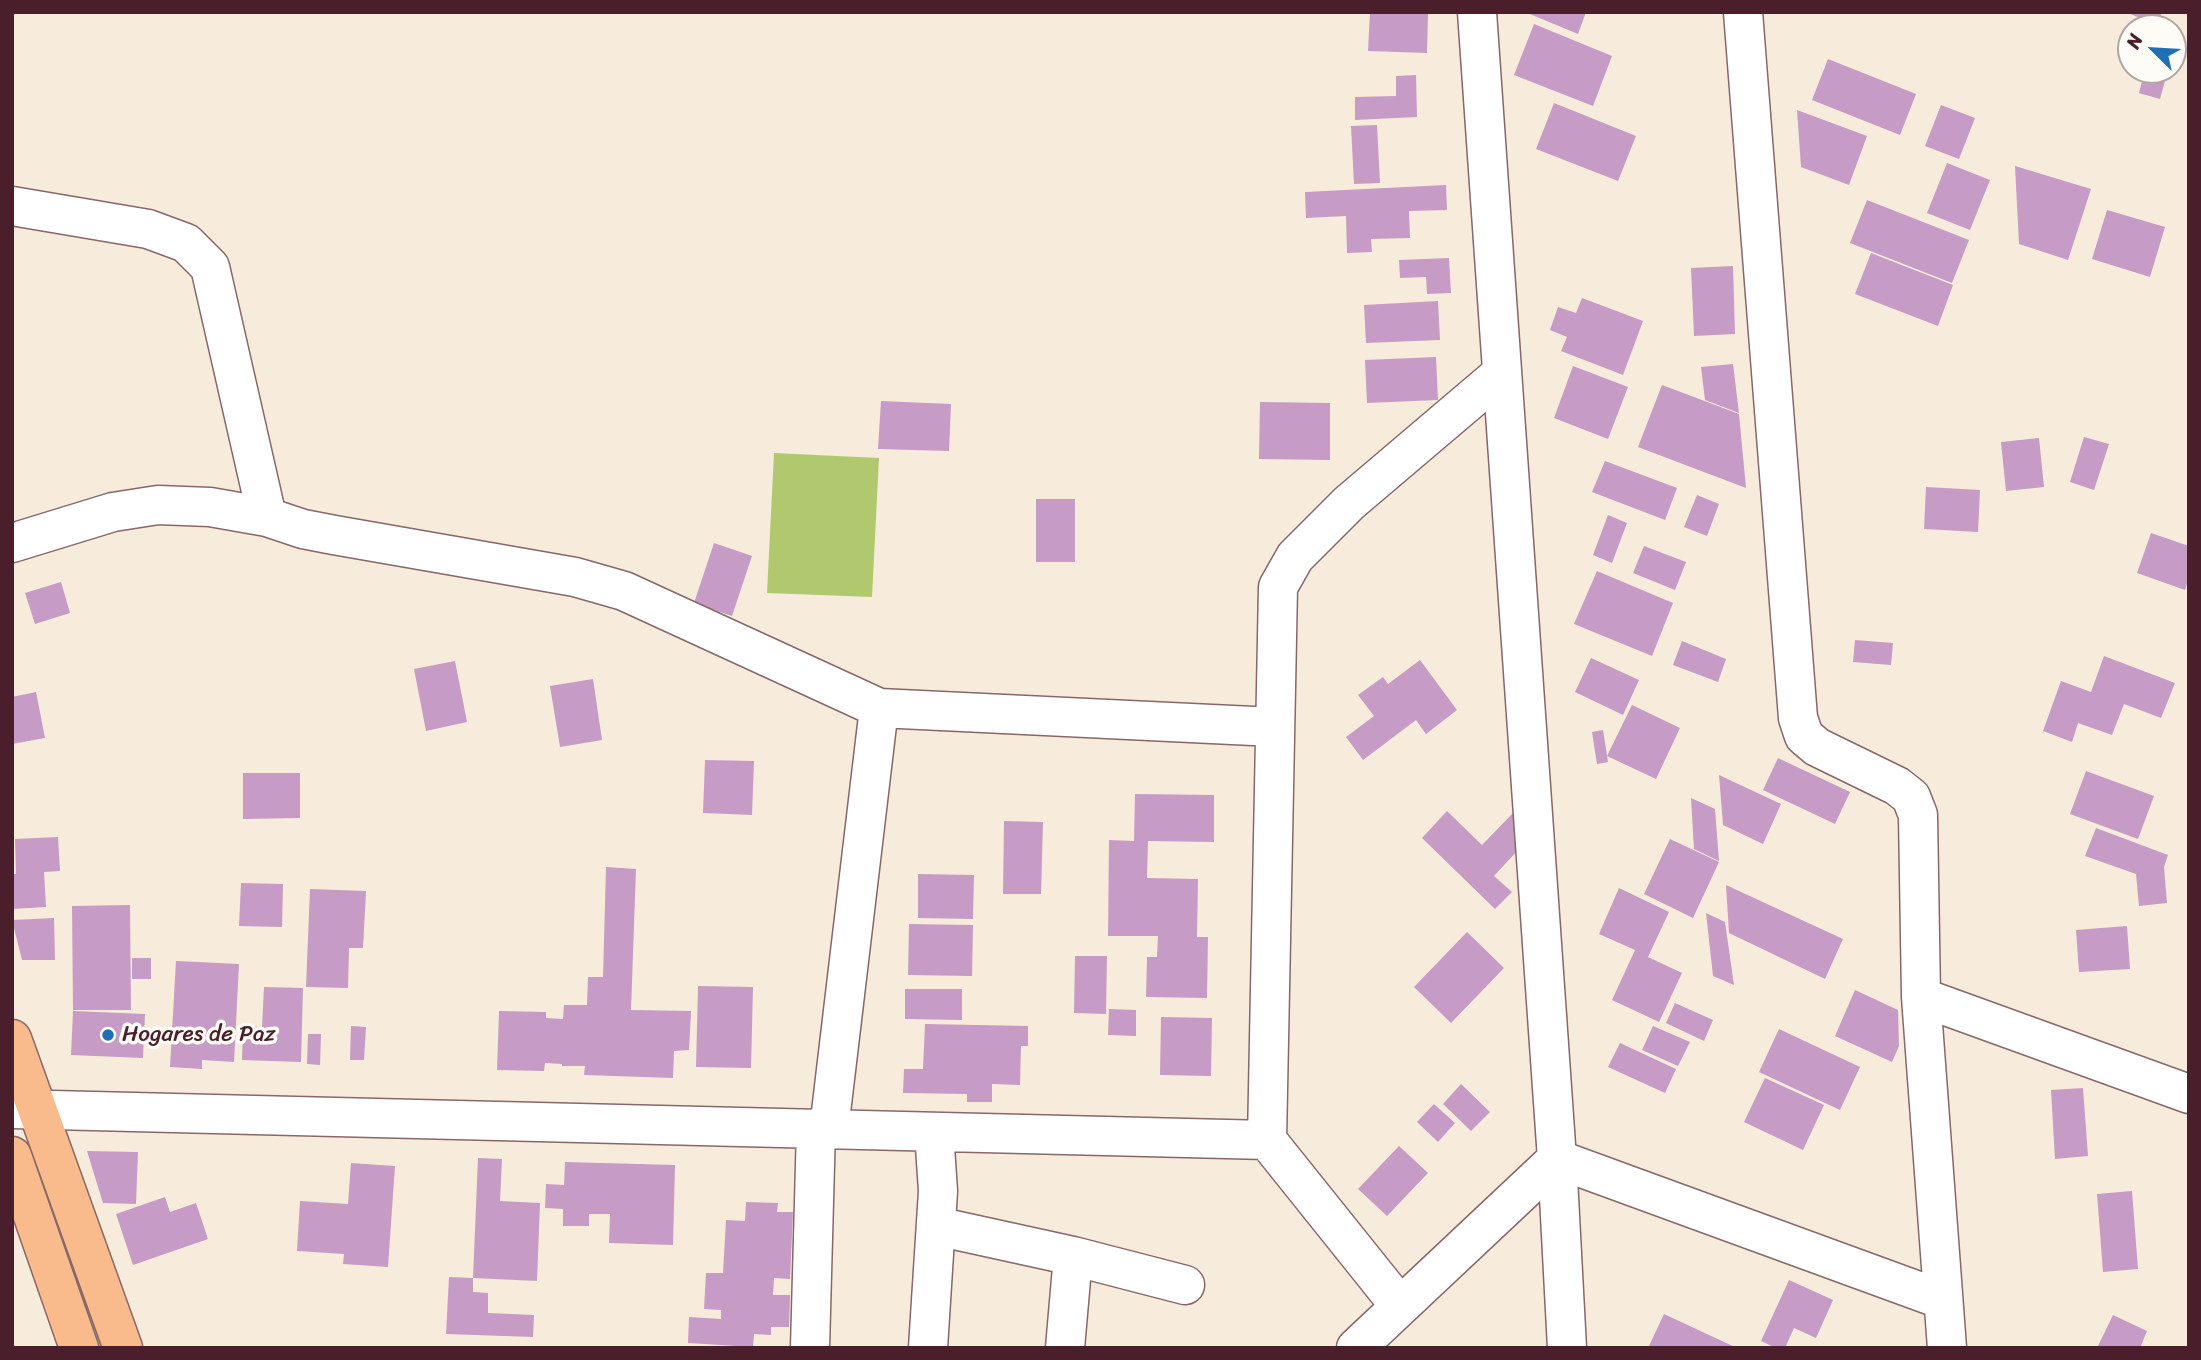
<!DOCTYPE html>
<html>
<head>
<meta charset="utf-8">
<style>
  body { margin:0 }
  #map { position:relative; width:2201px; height:1360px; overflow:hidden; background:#f7ecdb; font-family:Sriracha,sans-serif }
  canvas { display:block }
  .frame { position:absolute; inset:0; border:14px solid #4a1f2b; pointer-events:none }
  .north { position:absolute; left:2117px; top:14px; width:70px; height:70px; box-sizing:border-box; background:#fdfcf7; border:2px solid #b5a4a5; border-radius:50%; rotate:294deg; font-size:19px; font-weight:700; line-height:28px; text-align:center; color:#4a1f2b }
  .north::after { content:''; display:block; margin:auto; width:24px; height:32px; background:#1f6fb2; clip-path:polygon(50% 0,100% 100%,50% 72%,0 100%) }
</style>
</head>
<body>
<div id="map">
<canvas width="2201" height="1360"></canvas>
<div class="frame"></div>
<div class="north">N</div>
</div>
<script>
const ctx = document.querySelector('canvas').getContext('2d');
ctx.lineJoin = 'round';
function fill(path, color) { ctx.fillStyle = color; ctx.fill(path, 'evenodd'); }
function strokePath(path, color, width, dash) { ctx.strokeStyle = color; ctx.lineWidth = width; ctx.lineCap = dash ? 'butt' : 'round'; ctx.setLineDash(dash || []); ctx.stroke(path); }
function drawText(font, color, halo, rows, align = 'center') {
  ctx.font = font + ' Sriracha,sans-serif'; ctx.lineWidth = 7; ctx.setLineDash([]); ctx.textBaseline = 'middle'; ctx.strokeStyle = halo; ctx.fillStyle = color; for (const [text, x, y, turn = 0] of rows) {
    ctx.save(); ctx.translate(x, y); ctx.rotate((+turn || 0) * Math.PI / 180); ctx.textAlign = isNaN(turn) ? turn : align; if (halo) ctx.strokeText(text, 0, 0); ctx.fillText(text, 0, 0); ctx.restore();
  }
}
fill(new Path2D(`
  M774 453 879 458 872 597 767 593Z
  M34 1163 37 1165 103 1348H96Z`), '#b0c96f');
fill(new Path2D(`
  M1370 12H1419V14H1428L1427 53 1368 51Z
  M1525 12H1586L1578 34Z
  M2126 12H2162L2156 25Z
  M1534 24 1612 56 1593 106 1514 75Z
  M1828 59 1916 94 1900 135 1812 100Z
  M2145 70H2168L2160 99 2139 93Z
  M1416 75 1417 117 1355 120V97L1396 96V76Z
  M1554 103 1636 136 1618 181 1536 149Z
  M1941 105 1975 118 1959 159 1925 146Z
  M1797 110 1867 136 1849 185 1801 167Z
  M1377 125 1380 183 1354 184 1351 126Z
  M1947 163 1990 180 1970 230 1927 213Z
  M2015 166 2091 189 2068 260 2019 244Z
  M1446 185 1447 210 1409 211 1410 238 1371 239 1372 252 1347 253 1346 216 1306 218 1305 192Z
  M1867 200 1969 240 1952 283 1850 243Z
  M2107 210 2165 227 2150 277 2092 259Z
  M1871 253 1953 285 1938 326 1855 294Z
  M1449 258 1451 293 1427 294 1426 277 1400 278 1399 260Z
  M1733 266 1735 334 1694 336 1691 268Z
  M1582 298 1643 321 1623 375 1561 351 1567 337 1550 330 1558 307 1576 313Z
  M1438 301 1440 340 1366 343 1364 305Z
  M1436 357 1438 400 1367 403 1365 360Z
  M1733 364 1739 413 1705 400 1701 367Z
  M1573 366 1628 387 1608 439 1554 418Z
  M1662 385 1739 414 1746 488 1638 447Z
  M881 401 951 404 949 451 878 449Z
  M1260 402 1330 403V460L1259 459Z
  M2084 437 2109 444 2094 490 2070 482Z
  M2039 438 2044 487 2006 491 2001 442Z
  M1605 461 1677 488 1665 520 1592 492Z
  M1926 487 1980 490 1978 532 1924 529Z
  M1697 495 1719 504 1707 536 1684 527Z
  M1036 499H1075V562H1036Z
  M1608 515 1627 523 1612 563 1593 555Z
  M2151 533 2189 546V578L2185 590 2137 573Z
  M714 543 752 556 732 616 694 603Z
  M1644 546 1686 562 1675 590 1633 573Z
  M1597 571 1673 603 1652 656 1574 624Z
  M61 582 70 613 35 624 25 593Z
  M1855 640 1893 643 1891 665 1853 662Z
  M1682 641 1726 659 1718 682 1673 665Z
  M2104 656 2175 683 2161 718 2124 704 2112 735 2078 723 2072 742 2043 731 2061 681 2091 692Z
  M1591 658 1639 680 1623 715 1575 692Z
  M1420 660 1457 710 1426 734 1416 720 1363 760 1346 737 1374 716 1358 695 1383 677 1388 684Z
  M455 661 467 722 426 731 414 669Z
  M593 679 602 740 560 747 550 686Z
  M36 692 45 738 12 744V697Z
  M1632 705 1680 728 1656 779 1607 756Z
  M1603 730 1608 762 1597 764 1592 732Z
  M1778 758 1850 792 1835 824 1763 790Z
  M705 760 754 761 752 815 703 813Z
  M2086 771 2154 796 2138 839 2070 814Z
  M243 773H300V818L243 819Z
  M1719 775 1781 804 1763 844 1723 825Z
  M1135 794 1214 795V842L1148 841 1147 878 1198 879 1197 937H1208L1207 998 1146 997 1147 957H1157L1158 936H1108L1109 840 1134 841Z
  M1691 798 1715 809 1719 861 1694 849Z
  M1447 811 1482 845 1513 813 1518 850 1494 876 1512 892 1495 909 1422 838Z
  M1004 821 1043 822 1041 894H1003Z
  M2096 828 2168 855 2164 867 2167 903 2139 906 2136 874 2085 856Z
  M58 837 60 871 44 872 46 907 12 909V874H16L15 839Z
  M1670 839 1719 862 1693 918 1644 894Z
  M606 867 636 869 631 1010 691 1011 689 1050 674 1051 673 1078 584 1075 585 1066H562V1064L545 1063 544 1071 497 1070 499 1011 546 1012V1018L563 1019 564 1005H587L588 977H603Z
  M918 874 974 875 973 919 918 918Z
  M241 883 283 884 282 927 239 926Z
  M1726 885 1843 939 1825 979 1729 933Z
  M1619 888 1669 912 1648 957 1682 973 1659 1022 1612 1000 1635 950 1599 934Z
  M310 889 366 891 363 948H349L348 988 306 987Z
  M130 905 131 1010H73L72 906Z
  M1706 913 1725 922 1734 985 1713 976Z
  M54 918 55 960H22L12 920Z
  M909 924 973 925 972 976 908 975Z
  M2127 926 2130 969 2079 972 2076 930Z
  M1467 932 1504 968 1451 1023 1414 987Z
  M1075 956H1107L1106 1014 1074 1013Z
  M132 958H151V979H132Z
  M176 961 239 964 234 1062 202 1060V1069L170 1067Z
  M698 986 753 987 751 1068 696 1067Z
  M264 987 303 988 301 1062 242 1060 243 1026 262 1027Z
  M905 989H962V1020L905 1019Z
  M1855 990 1898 1010 1899 1046 1892 1062 1835 1036Z
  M1675 1003 1713 1020 1704 1041 1666 1023Z
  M1109 1009 1136 1010V1036L1108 1035Z
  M73 1011 145 1014 143 1058 71 1055Z
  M1161 1017 1212 1018 1211 1076 1160 1075Z
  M925 1024 1028 1026V1046H1021L1020 1085 992 1084V1102H967V1094L903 1093 904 1069H923Z
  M351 1026 366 1027 364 1060H350Z
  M1653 1026 1690 1042 1678 1066 1642 1050Z
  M1779 1029 1860 1067 1840 1110 1759 1072Z
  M308 1034H321L320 1065 307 1064Z
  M1620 1043 1676 1069 1665 1093 1608 1067Z
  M1765 1078 1824 1105 1803 1150 1744 1122Z
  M1461 1084 1490 1112 1471 1131 1443 1104Z
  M2083 1088 2088 1156 2055 1159 2051 1090Z
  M1434 1104 1455 1123 1438 1142 1417 1122Z
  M1399 1146 1428 1173 1387 1216 1358 1189Z
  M87 1151 138 1152 136 1204 103 1203Z
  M478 1158 502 1159 500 1201 540 1203 537 1281 473 1278Z
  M565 1162 675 1165 673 1245 609 1243 610 1214H589V1226H563V1209L545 1208 546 1184 564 1185Z
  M351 1163 395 1166 388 1267 343 1264 344 1254 297 1251 300 1201 348 1204Z
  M2132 1191 2138 1269 2103 1272 2097 1194Z
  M165 1197 170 1212 196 1203 208 1239 133 1265 116 1214Z
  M746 1202 778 1203 777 1212H793L790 1279 774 1278 773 1295H790L789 1327H771V1335L754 1334 753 1347 688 1343 689 1317 721 1319V1310L704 1309 706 1273H723L726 1220 745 1221Z
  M449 1277 473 1278V1292L488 1293V1313L534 1315 533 1337 446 1334Z
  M1789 1280 1833 1300 1816 1338 1794 1328 1785 1348H1776L1761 1341Z
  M1664 1314 1737 1348H1648Z
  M2113 1315 2147 1331 2140 1348H2097Z`), '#c69bc5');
const minor = new Path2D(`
  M1477 12 1557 1159 1567 1348
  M1743 12 1798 718 1804 736 1817 747 1897 786 1911 797 1918 815 1921 997 1947 1348
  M12 206 148 229 186 243 210 267 267 517
  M12 543 113 512 158 505 210 507 267 517 303 529 334 535 575 577 624 591 879 708 1274 727
  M1921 997 2189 1094
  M12 1109 1267 1140
  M829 1129 879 708
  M1557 1159 1943 1300
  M936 1226 1073 1256 1065 1348
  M1073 1256 1185 1285
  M1400 1306 1267 1140 1278 587 1295 557 1349 503 1502 373
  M810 1348 816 1128
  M928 1348 938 1191 934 1132
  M1356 1348 1557 1159`);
const major = new Path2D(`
  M12 1039 123 1348
  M12 1156 79 1348`);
strokePath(minor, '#876769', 41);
strokePath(major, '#876769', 41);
strokePath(minor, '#fff', 38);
strokePath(major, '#fabb8c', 38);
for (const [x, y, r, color] of [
  [108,1035,7,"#1f6fb2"]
]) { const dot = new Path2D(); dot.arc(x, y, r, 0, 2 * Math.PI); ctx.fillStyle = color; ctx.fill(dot); strokePath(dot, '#fdfcf7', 2.5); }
drawText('23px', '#4a1f2b', '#fdfcf7', [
  ["Hogares de Paz",122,1035]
], 'left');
</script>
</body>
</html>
